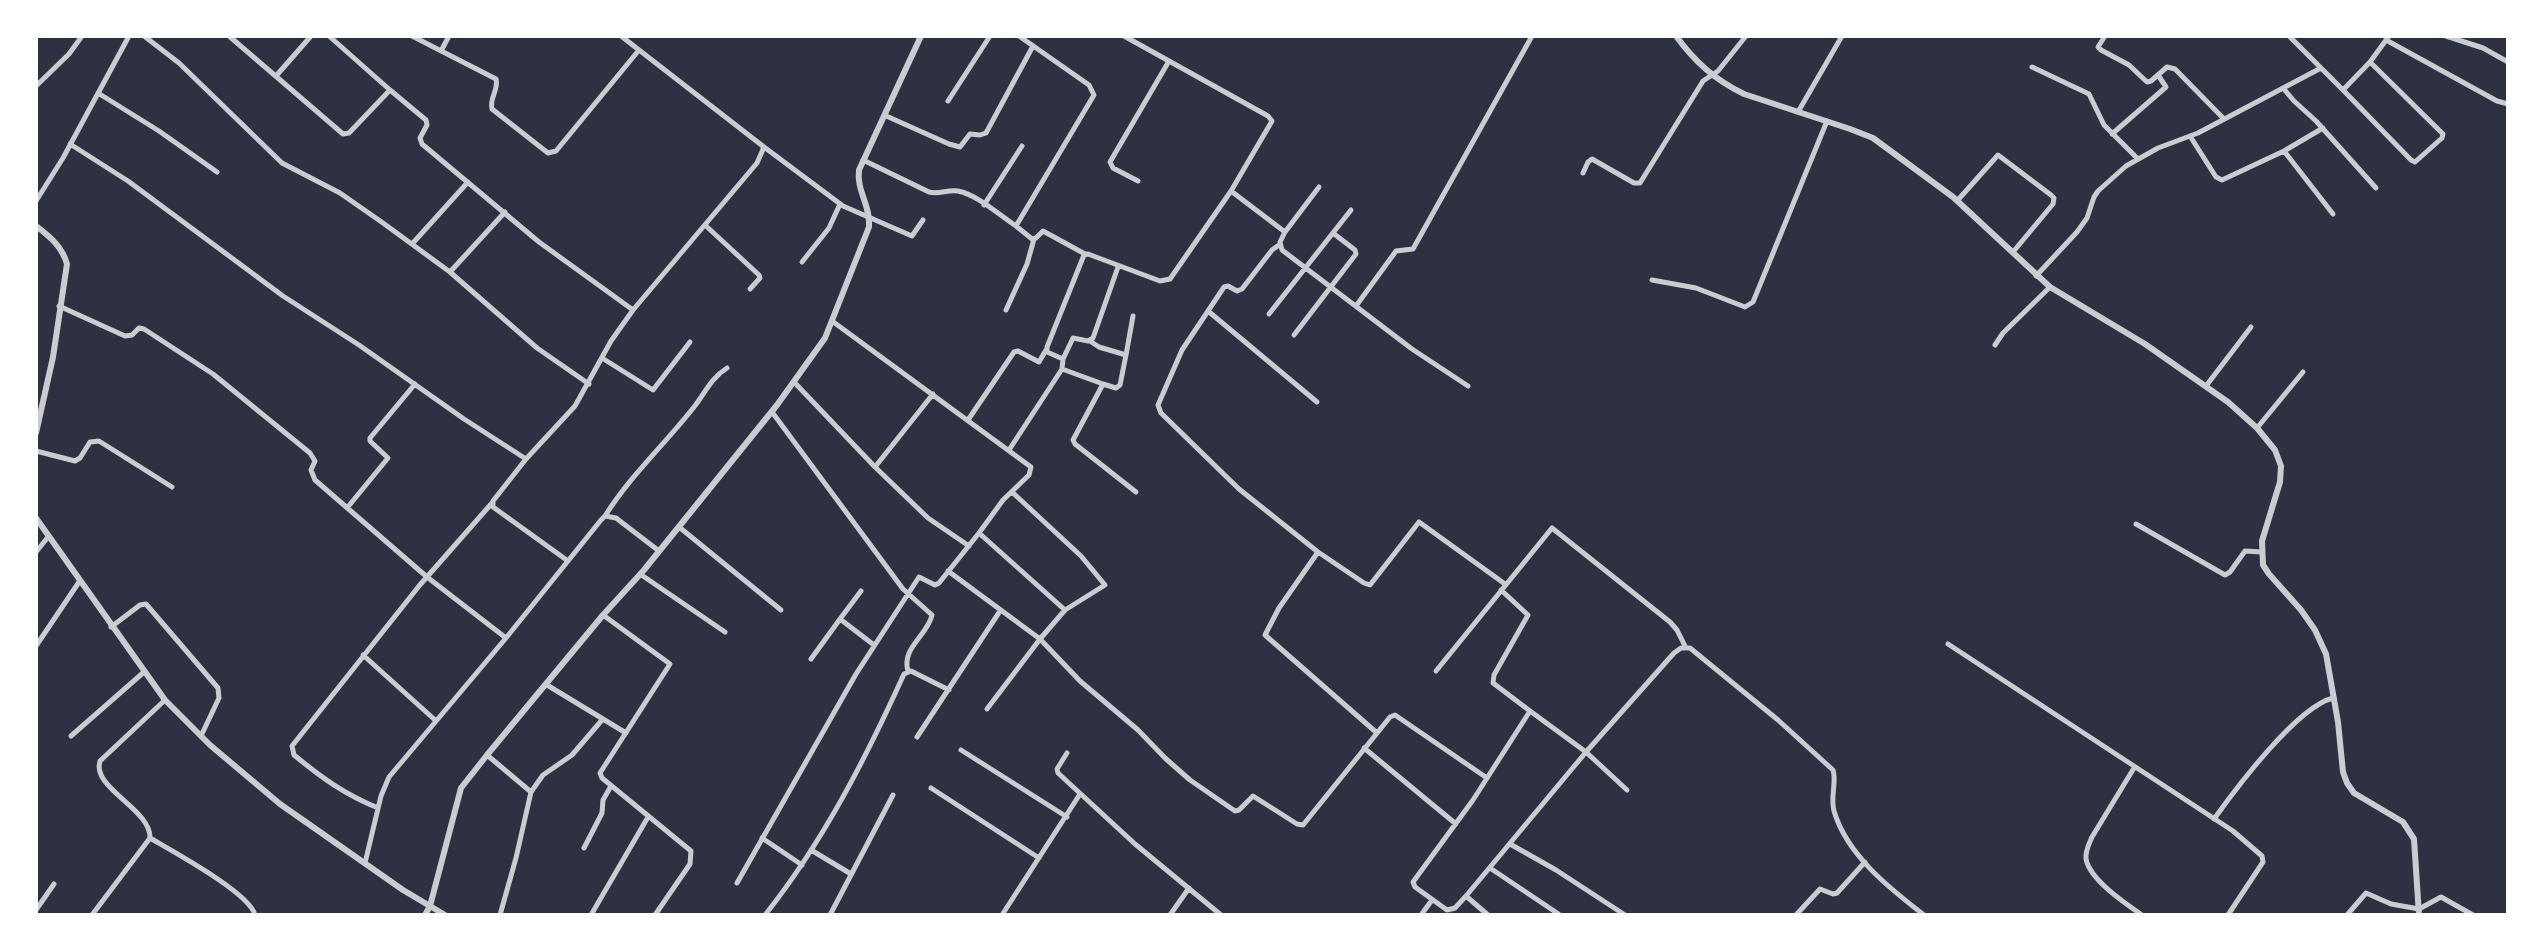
<!DOCTYPE html>
<html>
<head>
<meta charset="utf-8">
<style>
  body { margin:0 }
  #map { position:relative; width:2544px; height:951px; overflow:hidden; background:#2d3142; font-family:"Golos Text",sans-serif }
  canvas { display:block }
  .frame { position:absolute; inset:0; border:38px solid #fff; pointer-events:none }
</style>
</head>
<body>
<div id="map">
<canvas width="2544" height="951"></canvas>
<div class="frame"></div>
</div>
<script>
const ctx = document.querySelector('canvas').getContext('2d');
ctx.lineJoin = 'round';
function strokePath(path, color, width, dash) { ctx.strokeStyle = color; ctx.lineWidth = width; ctx.lineCap = dash ? 'butt' : 'round'; ctx.setLineDash(dash || []); ctx.stroke(path); }
strokePath(new Path2D(`
  M144 36 179 63 282 163 340 193 383 223 450 272 537 348 589 384
  M229 36 343 134 349 133 390 90 426 120 427 125 420 138 422 144 539 242 633 310
  M329 36 390 90
  M412 36 496 79C499 90 489 98 492 109L548 153 556 151 639 50
  M621 36 764 147
  M2105 36 2098 47 2101 50 2129 65 2147 82 2151 81 2167 67 2175 69 2224 119
  M2289 36 2343 90
  M2446 36 2483 48 2508 62
  M2386 40 2497 101 2508 104
  M441 51 449 36
  M2370 62 2343 90 2411 160 2415 162 2442 138 2443 134 2370 62 2389 36
  M2032 67 2089 94 2104 125 2138 159
  M276 76 311 36
  M36 86 69 54 82 36
  M2283 88 2294 101 2316 121 2376 188
  M98 93 159 131 217 172
  M948 101 990 36
  M1798 112 1842 36
  M884 115 949 144 960 147 970 134 980 135 986 133 1033 46
  M2112 134 2166 87 2158 75
  M2190 136 2216 177 2222 180 2284 151 2323 128
  M70 144 128 181 283 296 359 345 464 419 526 459
  M2284 151 2333 214
  M863 160 929 192C939 195 948 189 958 191 978 195 999 215 1016 226L1094 95 1089 85 1019 36
  M1583 173 1588 162 1592 159 1634 183H1640L1703 81 1718 71 1746 36
  M1138 181 1113 168 1110 162 1169 61
  M1231 191 1285 232 1280 242 1282 250 1412 349 1468 386
  M36 201 63 158 129 36
  M1957 201 1998 155 2051 195 2054 198 2053 204 2013 252
  M984 205 1022 146
  M705 225 759 275 760 278 750 289
  M1016 226 1032 239 1036 238 1043 231 1085 254
  M1285 232 1319 187
  M412 244 468 182
  M802 262 829 228 840 204
  M450 272 505 212
  M2036 276 2077 232 2087 218 2094 197 2098 191 2126 166 2158 148 2198 133 2321 68
  M1652 280 1696 288 1745 307 1753 302 1827 121
  M59 306 125 336 132 335 139 328 144 329 213 374 310 453 315 461 311 470 315 480 427 577 506 638
  M1356 306 1396 251 1413 249 1532 36
  M1006 310 1027 264 1034 239
  M1208 311 1224 287 1228 286 1237 291 1242 289 1272 250 1279 245
  M1269 314 1351 210
  M832 321 1031 467 1029 475 1003 500 979 533
  M1294 335 1356 254 1355 250 1333 233
  M1090 341 1099 347 1126 355 1133 316
  M1995 345 2003 333 2050 287
  M1126 355 1120 385 1116 388 1103 384 1073 440 1075 444 1136 492
  M602 358 653 390 690 342
  M1063 359 1073 338 1088 341 1093 338 1118 267
  M1062 369 1103 384
  M794 382 875 467
  M2206 386 2251 327
  M933 394 875 467 928 518 969 546
  M1317 402 1208 311 1182 350 1158 405 1161 413 1239 489 1318 552 1279 608 1265 635 1377 733
  M772 412 903 589 932 615C928 635 901 648 908 671
  M968 420 1014 352 1018 351 1039 362 1046 350
  M2257 428 2303 372
  M1009 450 1062 369 1063 359 1047 352V347L1084 255 1088 254 1160 281 1170 279 1231 191 1272 121 1268 116 1124 36
  M36 451 75 461 80 458 90 442 99 441 172 487
  M1012 492 1081 556 1105 585 1065 610 1040 639 1080 681 1138 730 1165 758 1190 780 1235 811 1239 810 1253 796 1297 824 1303 825 1390 717 1395 715 1487 778
  M347 508 388 458 370 441V438L415 384
  M605 516C630 476 665 444 694 407 705 393 711 378 727 368
  M2136 524 2225 575 2230 572 2245 551 2261 552
  M679 527 781 610
  M36 552 48 537
  M1318 552 1364 583 1370 585 1419 522 1505 584
  M568 561 493 507V501L526 459 575 406 611 341 633 310 757 163 764 147 843 206 912 236 923 220
  M948 571 1040 639 987 709
  M640 574 725 632
  M1501 590 1528 615 1494 675 1493 683 1530 711
  M603 615 670 664 600 773 602 778 691 851 690 864 655 915
  M840 619 861 591
  M111 627 140 605 146 604 218 688 219 698 201 736
  M1948 644 2233 831 2262 856 2263 862 2228 915
  M36 646 79 582
  M363 655 435 720
  M811 659 840 619 874 645
  M1436 671 1552 528 1670 622 1677 630 1686 648
  M547 685 626 733
  M71 736 144 672
  M917 737 1000 611
  M1364 748 1456 824
  M961 750 1067 817
  M1067 753 1057 769 1058 773 1135 844 1221 915
  M487 755 531 792 516 858 500 915
  M2134 768 2092 837C2089 844 2085 851 2086 859 2090 880 2126 904 2142 915
  M931 788 1039 858
  M531 792 543 775 572 755 602 720
  M378 808C344 794 322 778 294 755L292 746 419 586 492 503
  M2214 819C2237 787 2297 707 2333 698
  M150 838C172 851 250 893 255 915
  M762 838 802 865
  M1510 844 1556 870 1625 915
  M584 848 602 813 603 800 611 786
  M811 850 851 874
  M365 863 381 796 389 777 506 638 601 520 605 516 616 518 659 551
  M1490 868 1560 915
  M737 883 856 674 919 577 935 585 939 583 979 533 1065 610
  M1466 896 1586 752 1674 653 1681 648H1690L1778 720 1833 770C1837 782 1830 797 1834 811 1847 855 1889 888 1924 915
  M36 910 54 884
  M92 915 150 838C151 809 91 788 100 761L165 700
  M591 915 648 817
  M765 915C823 842 866 758 904 674L911 671 949 690
  M830 915 893 795
  M1002 915 1080 794
  M1170 915 1189 888
  M1421 915 1432 900
  M1488 915 1466 896 1455 908 1447 910 1415 887 1413 882 1473 800 1530 711 1586 752 1627 790
  M1796 915 1820 889 1833 894 1837 893 1865 862
  M2347 915 2366 893 2391 904 2419 909 2441 897 2473 915`), '#caccd0', 5);
strokePath(new Path2D(`
  M1676 36C1695 62 1715 80 1744 94L1850 129 1873 138 1953 197 2050 287 2145 344 2228 402 2257 428 2275 450 2281 466 2280 482 2262 541 2263 565 2269 574 2301 610 2315 630 2326 654 2338 722 2343 772 2347 783 2354 793 2403 822 2414 839 2419 915
  M36 226C50 237 62 246 67 264L53 357 36 433
  M36 518 165 700 210 745 280 804 403 890 445 915
  M425 915 430 906 461 788 487 755 603 615 644 570 777 405 825 338 869 227C871 206 856 190 859 170L921 36`), '#caccd0', 6);
</script>
</body>
</html>
